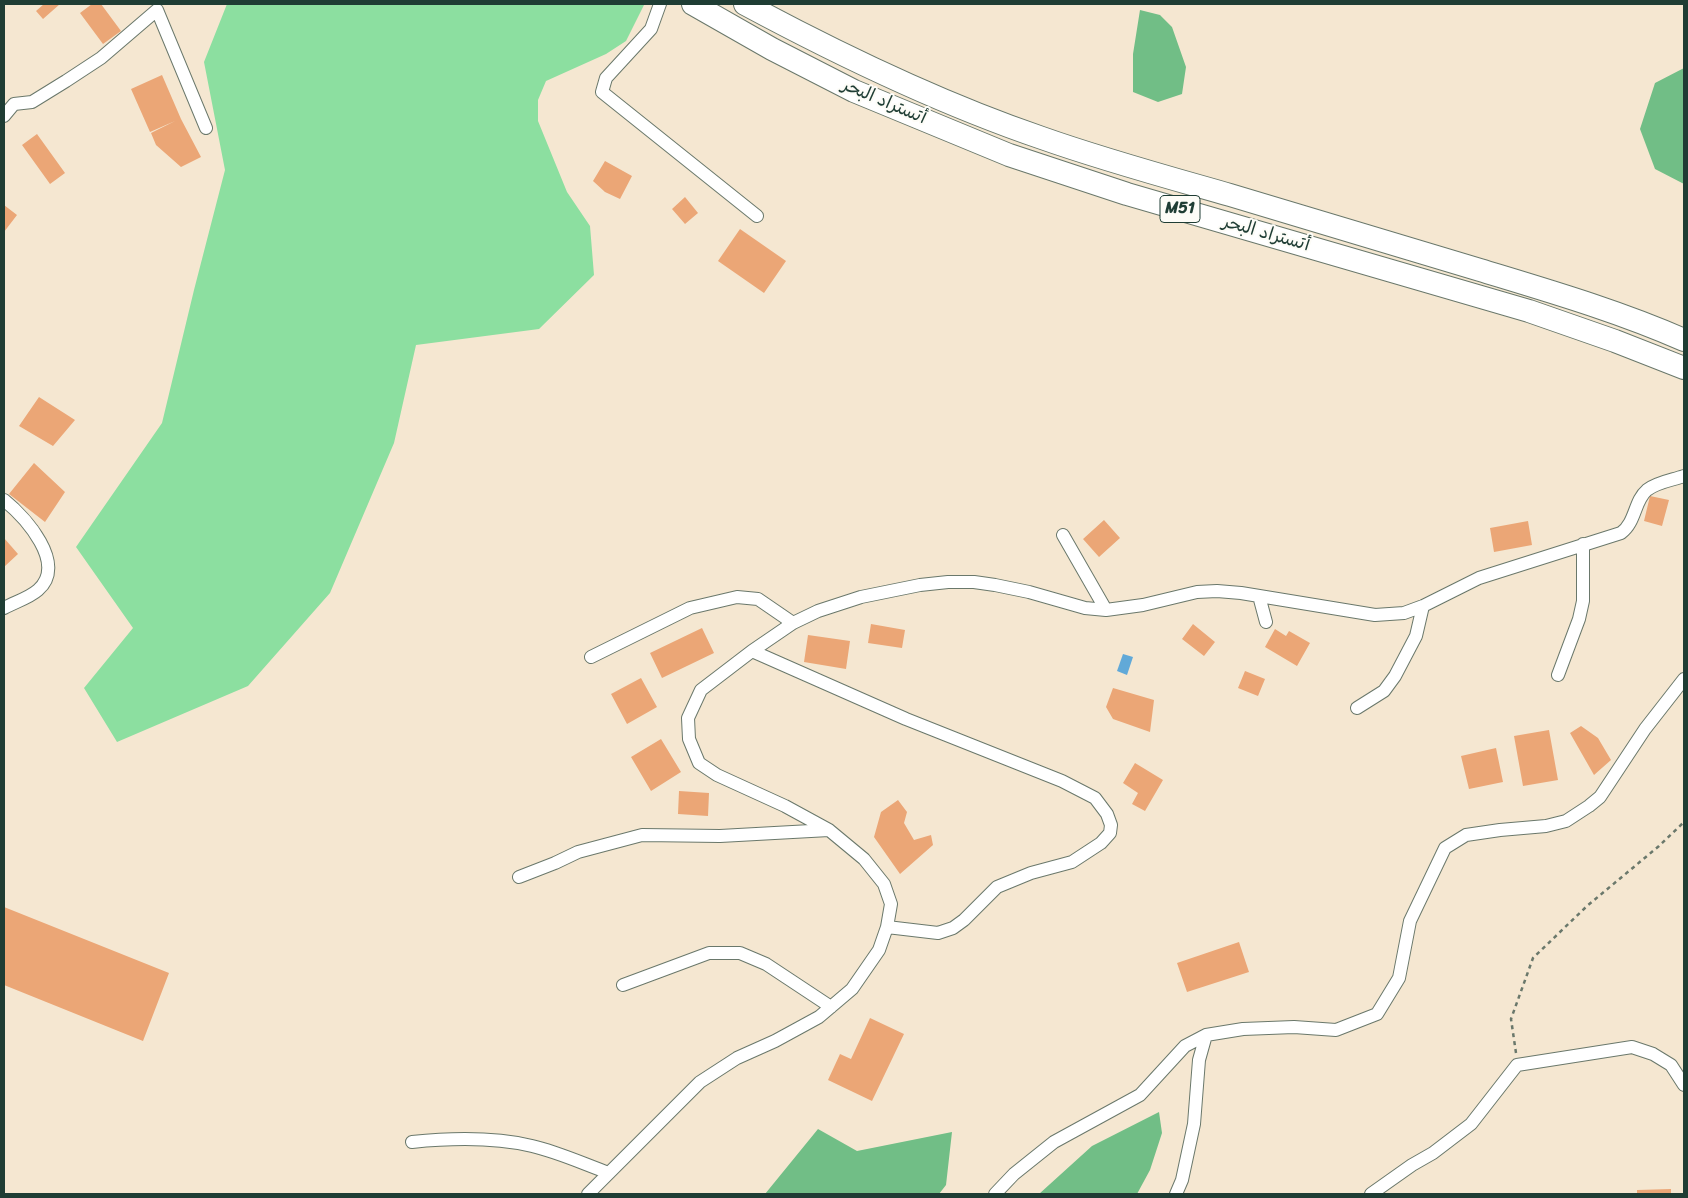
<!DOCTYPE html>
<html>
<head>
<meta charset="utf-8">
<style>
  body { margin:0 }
  #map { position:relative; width:1688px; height:1198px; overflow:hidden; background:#f5e7d1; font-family:Sriracha,sans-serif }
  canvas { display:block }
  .frame { position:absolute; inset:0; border:5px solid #1f3d34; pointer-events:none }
</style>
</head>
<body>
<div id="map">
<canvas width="1688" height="1198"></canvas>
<div class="frame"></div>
</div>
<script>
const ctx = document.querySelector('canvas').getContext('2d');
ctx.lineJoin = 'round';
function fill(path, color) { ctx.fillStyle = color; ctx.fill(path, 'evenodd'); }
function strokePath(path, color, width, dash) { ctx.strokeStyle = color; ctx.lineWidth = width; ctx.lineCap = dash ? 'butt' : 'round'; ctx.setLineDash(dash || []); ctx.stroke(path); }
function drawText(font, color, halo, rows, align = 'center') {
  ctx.font = font + ' Sriracha,"Playpen Sans Arabic",sans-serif'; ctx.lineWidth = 4; ctx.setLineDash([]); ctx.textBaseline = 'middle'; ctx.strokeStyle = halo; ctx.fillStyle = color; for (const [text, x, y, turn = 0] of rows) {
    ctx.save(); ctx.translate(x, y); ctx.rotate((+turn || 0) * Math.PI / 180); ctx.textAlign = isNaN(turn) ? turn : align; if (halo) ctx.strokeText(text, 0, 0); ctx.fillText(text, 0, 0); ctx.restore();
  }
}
fill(new Path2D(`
  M227 4 644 5 626 41 606 54 546 81 538 100V121L567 192 590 226 594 275 539 329 416 345 394 443 330 593 248 686 117 742 84 688 133 628 76 547 162 423 194 290 225 170 204 62Z`), '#8cdfa0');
fill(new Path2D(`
  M1140 10 1160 15 1172 27 1186 67 1182 94 1158 102 1133 92V54Z
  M1684 68V184L1655 169 1640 129 1655 83Z
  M1159 1112 1162 1133 1150 1170 1137 1194H1039L1092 1146Z
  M818 1129 857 1151 952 1132 946 1185 939 1194H765Z`), '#71be86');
fill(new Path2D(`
  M1123 654 1133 657 1127 675 1117 671Z`), '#61a9d8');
fill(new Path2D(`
  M44 4H60L43 19 36 11Z
  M92 4H101L121 31 103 44 80 13Z
  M162 75 181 119 201 157 181 167 156 145 151 133 175 121 150 132 131 89Z
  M37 134 65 173 50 184 22 145Z
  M605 161 632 176 620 199 605 192 593 181Z
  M685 197 698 213 685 224 672 209Z
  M4 205 17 215 4 232Z
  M740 229 786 261 764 293 718 261Z
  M39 397 75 420 53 446 19 426Z
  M34 463 65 492 45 522 9 494Z
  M1650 496 1669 500 1662 526 1644 521Z
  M1104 520 1120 538 1099 557 1083 539Z
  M1528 521 1532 545 1494 552 1490 528Z
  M4 538 18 554 4 567Z
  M871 624 905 630 902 648 868 643Z
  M1193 624 1215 642 1204 656 1182 639Z
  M702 628 714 653 662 678 650 653Z
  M1275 629 1286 636 1289 631 1310 643 1297 666 1265 647Z
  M808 635 850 641 846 669 804 662Z
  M1245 671 1265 679 1258 696 1238 688Z
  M641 678 657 707 627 724 611 694Z
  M1113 688 1154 700 1150 732 1113 719 1106 707Z
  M1581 726 1598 738 1611 760 1594 775 1570 733Z
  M1549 730 1558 780 1523 786 1514 736Z
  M661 739 681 772 651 791 631 757Z
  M1496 748 1503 782 1469 789 1461 756Z
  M1135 763 1163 780 1145 811 1132 804 1138 793 1123 783Z
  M679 791 709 793 708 816 678 814Z
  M898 800 907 812 904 823 914 840 931 835 933 845 900 874 874 837 881 812Z
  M4 907 169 973 143 1041 4 985Z
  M1239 942 1249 972 1187 992 1177 963Z
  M870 1018 904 1034 872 1101 828 1080 840 1054 851 1059Z
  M1671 1189V1194H1637V1190Z`), '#eba676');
const minor = new Path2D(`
  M660 4 651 29 606 78 602 92 757 216
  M4 116 14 104 32 102 66 81 101 58 157 10 206 128
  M4 500C25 517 68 564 38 590 29 598 15 602 4 608
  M1063 535 1106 610
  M1259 596 1266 622
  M752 651 906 719 1062 781 1095 798 1107 814 1111 825 1110 833 1101 843 1072 862 1031 873 997 887 964 920 953 928 938 933 887 927
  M591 657 690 608 737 597 758 599 793 623
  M1558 675 1579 619 1583 601V544
  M1357 708 1384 691 1395 676 1416 636 1423 606
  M519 877 555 863 578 852 642 835 720 836 829 830
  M623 985 709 953H740L766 964 831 1007
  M412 1142C451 1138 494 1137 532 1146 558 1152 584 1164 609 1173
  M588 1194 700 1082 737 1058 775 1041 819 1017 852 989 879 950 887 927 891 904 884 884 864 859 829 830 785 806 717 775 699 763 689 739 688 718 701 690 752 651 793 623 818 611 861 597 920 585 948 582H974L995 585 1029 592 1085 608 1106 610 1143 605 1197 592 1217 591 1241 593 1375 615 1404 613 1423 606 1479 578 1621 533C1636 522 1634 501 1647 490 1657 482 1673 480 1684 476
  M995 1194 1014 1174 1054 1142 1140 1095 1185 1046 1206 1035 1243 1029 1294 1027 1336 1030 1377 1014 1399 978 1410 921 1445 848 1466 835 1500 830 1546 826 1566 821 1589 806 1600 797 1645 729 1684 679
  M1176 1194 1182 1180 1194 1124 1199 1060 1206 1035
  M1371 1194 1412 1165 1433 1153 1471 1124 1517 1065 1632 1047 1653 1054 1671 1065 1684 1085`);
const motorway = new Path2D(`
  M693 4 772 49 854 91 1009 155 1127 194 1529 311 1615 341 1684 368
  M745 4C840 55 939 103 1042 138 1104 160 1167 177 1230 195 1313 220 1397 245 1480 270 1549 291 1618 311 1684 340`);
strokePath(minor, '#6a786b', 14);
strokePath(motorway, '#6a786b', 24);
strokePath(new Path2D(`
  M1516 1053 1511 1019 1533 958 1587 906 1659 846 1684 822`), '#6a786b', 2.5, [4, 4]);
strokePath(minor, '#fff', 12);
strokePath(motorway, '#fff', 22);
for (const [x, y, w] of [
  [1180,209,40]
]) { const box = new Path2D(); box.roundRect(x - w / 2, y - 13.5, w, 27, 4); ctx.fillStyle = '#fdfcf7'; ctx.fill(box); strokePath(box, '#1f3d34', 1); }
drawText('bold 16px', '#1f3d34', null, [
  ["M51",1180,209]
]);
drawText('18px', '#1f3d34', '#fdfcf7', [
  ["أتستراد البحر",884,102,23],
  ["أتستراد البحر",1266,234,16]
]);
</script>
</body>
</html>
